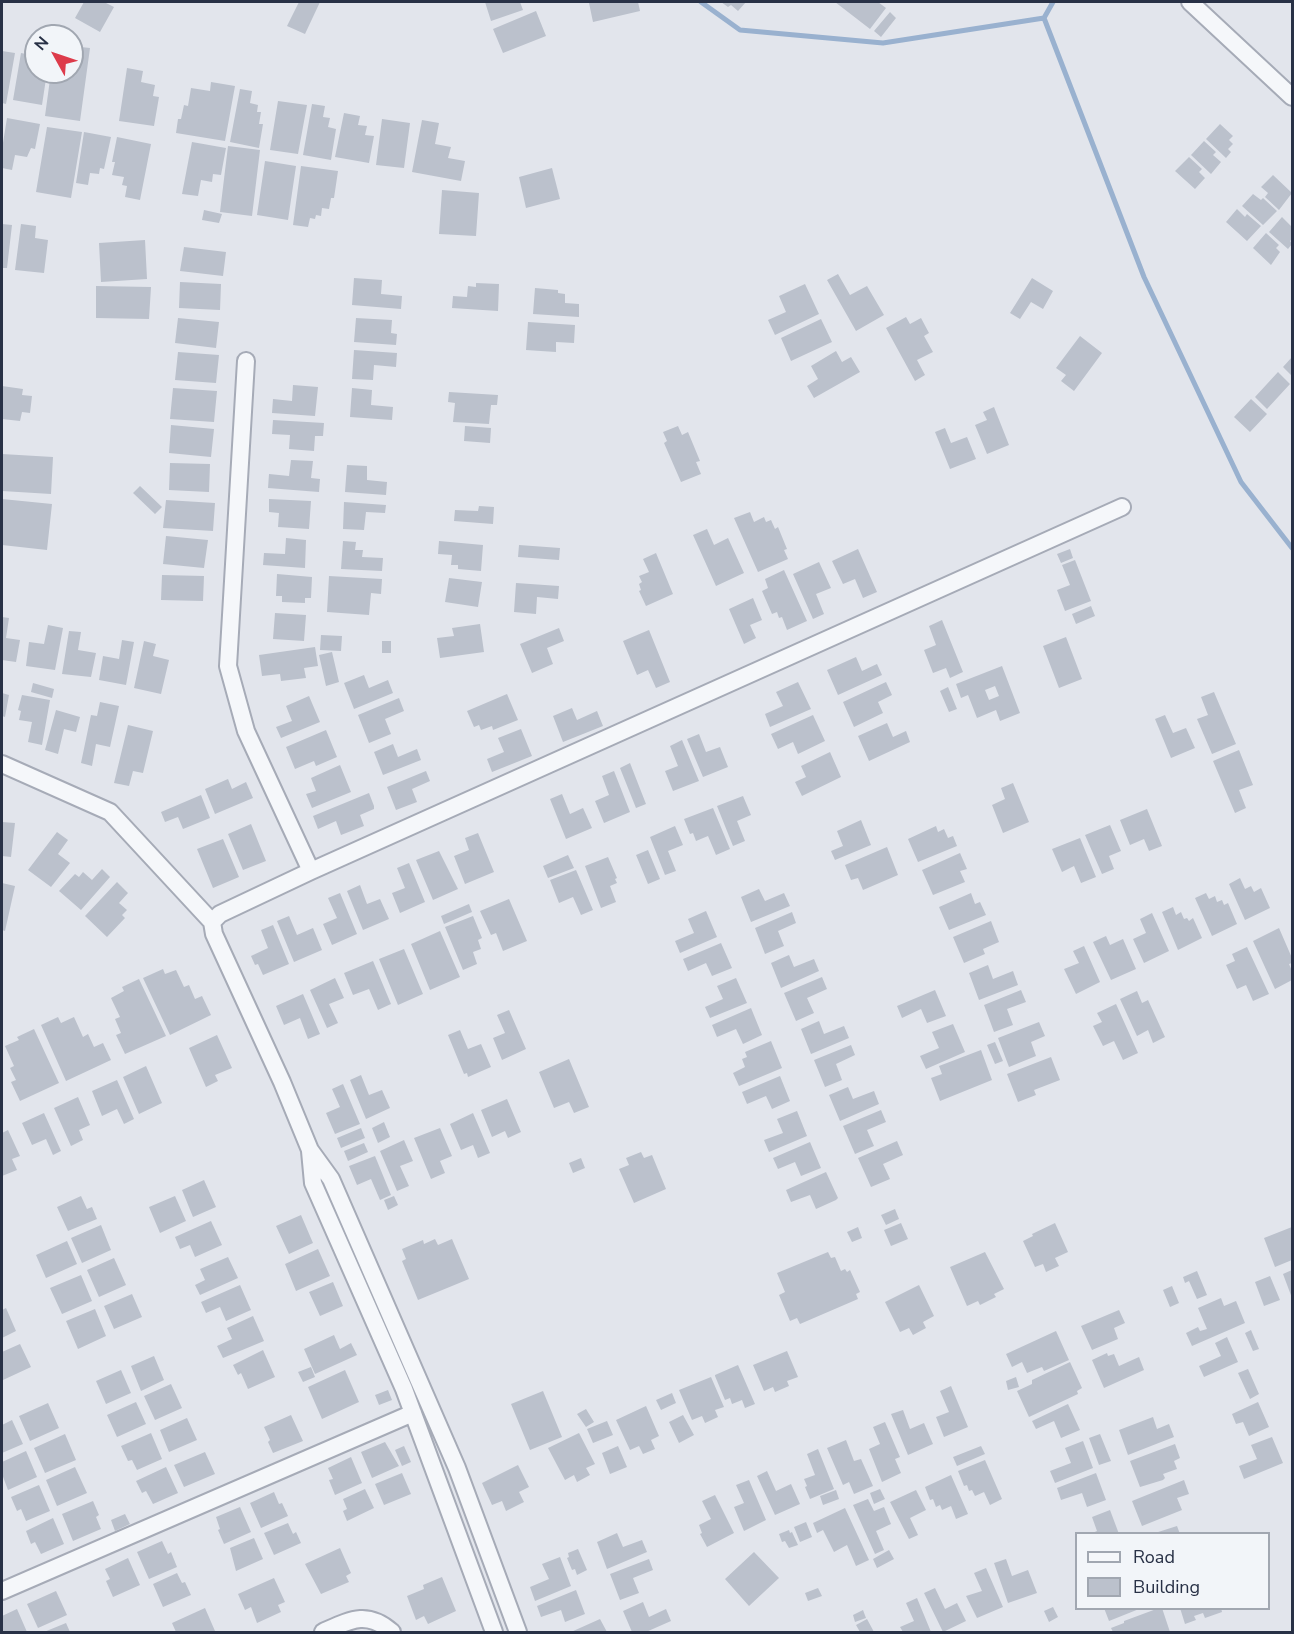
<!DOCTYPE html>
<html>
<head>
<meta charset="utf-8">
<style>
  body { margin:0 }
  #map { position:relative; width:1294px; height:1634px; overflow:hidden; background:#e2e5ec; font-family:"Nunito Sans",sans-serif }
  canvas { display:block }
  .frame { position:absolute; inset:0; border:3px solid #283146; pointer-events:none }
  .legend { position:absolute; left:1075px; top:1532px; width:195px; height:78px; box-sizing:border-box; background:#f2f5f9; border:2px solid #a1a7b1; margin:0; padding:8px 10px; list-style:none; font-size:18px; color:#283146 }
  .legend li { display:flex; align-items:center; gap:12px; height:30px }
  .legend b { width:30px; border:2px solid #a1a7b1 }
  .north { position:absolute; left:24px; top:24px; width:60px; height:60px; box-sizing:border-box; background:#f2f5f9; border:2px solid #a1a7b1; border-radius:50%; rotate:310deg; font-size:16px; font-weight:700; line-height:24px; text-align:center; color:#283146 }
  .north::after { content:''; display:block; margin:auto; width:21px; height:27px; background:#dd3b4b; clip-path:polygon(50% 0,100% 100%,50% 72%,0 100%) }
</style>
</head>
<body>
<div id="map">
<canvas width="1294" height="1634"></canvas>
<div class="frame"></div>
<ul class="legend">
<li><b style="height:8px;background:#f5f7fa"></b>Road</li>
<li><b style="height:16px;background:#bbc1cc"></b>Building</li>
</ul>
<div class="north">N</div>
</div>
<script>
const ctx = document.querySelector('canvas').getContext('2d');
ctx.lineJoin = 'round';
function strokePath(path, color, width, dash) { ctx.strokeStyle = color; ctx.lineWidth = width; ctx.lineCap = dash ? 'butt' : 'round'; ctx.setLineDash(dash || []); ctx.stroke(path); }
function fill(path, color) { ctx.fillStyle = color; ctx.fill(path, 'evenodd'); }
strokePath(new Path2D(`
  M701 2 740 30 883 43 1044 18
  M1053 2 1044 18 1144 277 1241 482 1292 548`), '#99b1cf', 5);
fill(new Path2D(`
  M84 2H104L114 7 100 32 75 18Z
  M299 2H320L305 34 287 26Z
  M485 2H520L523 10 491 21Z
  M593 2H638L640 11 593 22 589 3Z
  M721 2H746L738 11 731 5 728 7Z
  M835 2H878L886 8 870 29Z
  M536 11 546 36 503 53 493 29Z
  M890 12 896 18 881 37 874 31Z
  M72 46 90 48 80 121 45 116 51 72H72Z
  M2 51 15 53 6 104 2 103Z
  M21 53 36 56V72H47L42 105 13 100Z
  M127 68 143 71 141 82 155 85 153 96 159 97 154 126 119 121Z
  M211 82 235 86 225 141 176 133 178 119H181L184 105 188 106 191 88 210 91Z
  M240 89 252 91 250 103 258 105 257 112H261L259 124H263L259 148 230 142Z
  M278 101 307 105 298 154 270 150Z
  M312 104 325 106 323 117 330 118 328 127 336 129 331 160 303 155Z
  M344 113 360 116 358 125 367 126 365 135 374 136 369 163 335 157Z
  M7 118 40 124 35 149 31 148 27 157 15 155 12 170 2 168V149Z
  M382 119 410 123 404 168 376 165Z
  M422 120 439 123 435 144 451 147 448 158 465 161 461 181 412 172Z
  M1220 124 1233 136 1229 140 1233 144 1228 149 1231 152 1226 158 1206 139Z
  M47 127 82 132 71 198 36 192Z
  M84 132 111 137 104 169 100 168 99 174 90 173 88 185 76 183Z
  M117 137 151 144 140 200 125 197 127 186 122 185 124 177 112 175 115 162H112Z
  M1204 141 1216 152 1213 155 1221 162 1211 174 1191 155Z
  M192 142 226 148 221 175 213 174 212 182 201 180 198 196 182 194Z
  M228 146 260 150 252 216 220 212Z
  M1189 157 1202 169 1199 172 1205 178 1195 189 1175 171Z
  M265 161 296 166 288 220 257 215Z
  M301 166 338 171 334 198H331L329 209 322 208 321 216 316 215 315 219 310 218 308 227 293 225Z
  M552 168 560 199 526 208 519 177Z
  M1273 175 1292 193 1279 210 1265 197 1268 193 1261 187Z
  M442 190 479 193 476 236 439 234Z
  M1253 194 1261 200 1263 198 1277 211 1263 225 1242 206Z
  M1237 209 1245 217 1247 214 1261 226 1247 241 1226 222Z
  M204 210 222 214 219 223 202 220Z
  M1282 217 1292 227V239L1290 241 1292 244 1288 249 1269 232Z
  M2 224 12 225 7 268H2Z
  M21 224 36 226 35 238 48 240 44 273 15 270Z
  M1266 233 1279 245 1276 248 1280 252 1271 265 1253 248Z
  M145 240 147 279 101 282 99 243Z
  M184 247 226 252 223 276 180 271Z
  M838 274 850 295 867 286 884 315 856 331 827 280Z
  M354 278 382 280 381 294 402 296 401 309 352 305Z
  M1032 278 1053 291 1043 309 1031 302 1020 319 1010 313Z
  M180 282 221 284 220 310 179 308Z
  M476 283 499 284 498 311 452 308 453 296 467 297 468 286 476 287Z
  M805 284 819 314 775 335 768 320 786 312 779 296Z
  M96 286 151 287 149 319 96 318Z
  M535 288 558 290V293L565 294V303L579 304V317L533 314Z
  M906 317 910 324 921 318 929 333 924 336 933 352 917 360 925 375 915 381 886 328Z
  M178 318 219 322 216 348 175 343Z
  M356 318 392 320 391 333 397 334 396 345 354 342Z
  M821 319 832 342 791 361 781 338Z
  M528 322 575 325 574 343 556 342V352L526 350Z
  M1080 336 1102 353 1074 391 1061 381 1066 375 1056 368Z
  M354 350 397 353 396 367 374 365 373 380 352 379Z
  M836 351 842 362 851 357 860 372 814 398 807 386 818 379 811 366Z
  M178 352 219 355 216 383 175 380Z
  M1292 357V376L1283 367Z
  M1278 372 1290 384 1267 409 1255 397Z
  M293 385 318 387 315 416 272 413 273 399 292 401Z
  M2 386 23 389 22 395 32 396 30 413 22 412 20 421 2 419Z
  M173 388 217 391 214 422 170 419Z
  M352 388 372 390 371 405 393 407 392 420 350 417Z
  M449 392 498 395 497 405H491L489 424 453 422 455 403 448 402Z
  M1251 399 1267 414 1250 432 1234 417Z
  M994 407 1009 445 987 454 975 425 987 420 983 412Z
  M273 420 324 423 323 436H315L314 451 289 449 290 435 272 434Z
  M171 425 214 429 211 457 169 453Z
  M465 426 491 428 490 443 464 441Z
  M678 426 682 435 688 432 700 461 696 462 701 474 681 482 664 443 667 441 663 432Z
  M945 428 951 443 967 437 976 459 950 469 935 432Z
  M2 454 53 457 51 494 2 491Z
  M291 460 313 461 311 478 320 479 319 492 268 488 269 474 289 476Z
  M170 463 210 464 209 492 169 490Z
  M347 465 367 466V480L387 482 386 495 345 492Z
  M140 486 162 507 155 514 133 493Z
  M2 499 52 504 47 550 2 545Z
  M269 499 311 501 309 529 278 527 279 513 269 512Z
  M166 500 215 503 213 531 163 528Z
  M344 502 386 505 385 513 366 512 364 530 343 529Z
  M479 506 494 507 493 524 454 521 455 510 478 511Z
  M750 512 754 522 764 517 766 522 771 520 775 529 778 527 787 549 784 550 788 559 758 572 734 518Z
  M707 529 714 545 728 538 744 573 716 586 693 535Z
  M166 536 208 540 204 568 163 564Z
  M286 538 306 540 305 568 263 565 264 553 285 554Z
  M343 541 356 542 355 550H363L362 557 383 558 382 571 341 569Z
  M439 541 483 545 481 571 458 569V565H451L452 555 438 554Z
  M519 545 560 548 559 560 518 557Z
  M858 549 877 592 863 598 855 579 843 584 832 561Z
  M1070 549 1073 558 1061 563 1057 554Z
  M656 553 673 594 646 606 639 591 641 590 639 584 642 582 639 576 649 572 643 559Z
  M1075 560 1091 601 1065 611 1057 590 1070 585 1062 565Z
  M819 562 831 588 816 594 824 614 813 619 793 574Z
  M784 570 807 621 787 630 782 617 779 618 777 612 772 614 762 591 768 588 765 579Z
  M277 574 312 577 311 598H305V603L282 602V596H276Z
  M162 575 204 576 203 601 161 600Z
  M329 576 382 579 381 594 371 593 369 615 327 612Z
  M449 578 482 582 478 607 445 602Z
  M516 583 559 586 558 599 537 597 536 614 514 612Z
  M753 598 762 620 750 625 756 638 744 644 729 609Z
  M1091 606 1095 616 1076 624 1072 614Z
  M275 613 306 615 304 641 273 639Z
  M2 617 9 618 6 638 20 640 16 662 2 660Z
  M942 620 963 672 950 678 946 668 933 673 924 650 936 645 929 626Z
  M480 624 484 652 440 658 437 638 454 636 452 628Z
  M48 625 63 628 55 670 26 666 29 642 44 644Z
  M559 628 564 641 547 648 553 664 532 673 520 644Z
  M649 630 670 682 656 688 648 670 637 675 623 641Z
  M69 631 81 632 78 650 96 653 91 677 62 674Z
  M321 635 342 636 341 651 320 650Z
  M1066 637 1082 679 1059 688 1043 646Z
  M122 640 134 642 126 685 99 680 103 656 119 659Z
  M144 641 156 644 153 656 169 660 161 694 134 688Z
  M382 641H391V653H382Z
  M315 647 318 666 304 668 306 678 281 681 280 674 262 676 259 655Z
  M332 652 339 682 326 686 319 655Z
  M856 657 862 671 877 664 882 675 838 695 827 670Z
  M1002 666 1020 713 1000 721 996 710 977 718 968 695 961 698 956 684ZM995 686 999 696 989 700 985 690Z
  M364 675 369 688 388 680 393 693 354 709 344 683Z
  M798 682 811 709 770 727 765 714 783 706 776 692Z
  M886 682 892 695 878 702 883 713 854 727 843 702Z
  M33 683 54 689 52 698 31 692Z
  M948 687 957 709 949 712 940 691Z
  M1214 692 1236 744 1212 754 1197 719 1208 715 1201 697Z
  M2 693 9 695 5 717 2 716Z
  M507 694 518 720 493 730 492 726 481 730 479 725 474 727 467 711Z
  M22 695 50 700 42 745 28 742 32 722 19 720 21 711 18 710Z
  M309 696 320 722 281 738 276 727 292 721 286 706Z
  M399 698 404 711 385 719 391 734 369 743 358 715Z
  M100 702 119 706 110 747 96 744 92 766 81 763 91 715 97 716Z
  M572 708 577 720 597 711 603 726 563 742 553 716Z
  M56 710 80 717 76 732 64 729 58 754 45 750Z
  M813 715 825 741 798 754 793 742 778 749 771 734Z
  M1165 715 1173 733 1186 728 1195 748 1171 758 1155 719Z
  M887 723 893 737 906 731 910 742 869 761 858 736Z
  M128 725 153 731 143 773 133 771 129 786 114 783Z
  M521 729 532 756 492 772 487 759 504 752 498 738Z
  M326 730 337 757 316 766 314 761 295 769 286 747Z
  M699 734 706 752 720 747 728 767 703 777 687 739Z
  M682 740 699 781 673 791 665 771 678 766 670 746Z
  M393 744 398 757 417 749 421 760 383 775 374 752Z
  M1239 750 1253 785 1239 790 1246 808 1235 813 1213 761Z
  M830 752 841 777 802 796 795 782 806 777 801 766Z
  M630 763 646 804 636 808 620 768Z
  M340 765 351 792 312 808 306 794 316 791 311 778Z
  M426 771 430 781 412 789 417 802 396 810 387 787Z
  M614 771 630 812 604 823 595 801 609 795 602 776Z
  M228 779 232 789 246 782 253 798 215 814 205 789Z
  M1013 783 1029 822 1003 833 992 805 1005 799 1001 788Z
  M369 793 374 806V809L360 815 364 826 341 835 336 821 318 829 313 816Z
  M562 794 570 814 583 808 592 828 566 839 550 799Z
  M201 795 210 818 183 829 178 817 165 822 161 812Z
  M743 796 751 815 737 821 745 841 733 846 717 806Z
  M713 808 730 849 716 855 708 836 696 841 693 833 690 834 684 819Z
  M1147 809 1162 846 1149 851 1144 839 1130 845 1120 820Z
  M861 820 871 845 835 860 831 851 843 846 837 831Z
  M2 822 15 823 11 857 2 856Z
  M251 824 266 861 243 870 228 834Z
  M1110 825 1121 851 1109 856 1114 869 1102 874 1085 835Z
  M675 826 683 845 668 851 676 871 665 875 650 837Z
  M936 826 938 832 944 829 948 838 953 836 957 846 918 862 908 839Z
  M57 832 68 840 58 854 70 863 51 887 28 870Z
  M478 833 494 872 465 884 454 856 469 850 465 838Z
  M1080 838 1096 877 1081 883 1074 866 1062 872 1052 849Z
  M223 839 239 877 213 888 197 849Z
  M887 847 898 875 863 890 858 878 851 880 845 865Z
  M648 850 660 879 648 884 636 855Z
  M439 851 458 889 433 900 416 860Z
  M960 853 967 869 960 871 965 882 933 895 922 870Z
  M568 855 574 868 548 878 543 866Z
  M608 857 617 878 615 879 617 883 610 886 616 902 601 908 585 866Z
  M409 863 425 902 400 913 392 893 405 888 397 868Z
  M102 869 110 877 81 910 59 891 75 874 79 877 83 872 92 880Z
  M576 870 593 910 581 915 573 897 559 903 550 880Z
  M1240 878 1245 889 1251 886 1254 892 1261 888 1270 908 1245 920 1229 884Z
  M117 882 128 893 119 903 127 910 122 915 125 918 107 937 85 916Z
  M2 883 15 886 5 931 2 930Z
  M360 885 367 904 380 899 389 919 363 930 347 891Z
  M759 889 765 901 784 893 790 906 751 922 741 897Z
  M340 893 357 934 332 945 323 924 337 918 328 898Z
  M971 893 975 904 980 902 986 915 949 930 939 907Z
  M1206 893 1209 899 1215 896 1217 902 1222 900 1224 905 1228 903 1237 924 1212 936 1195 898Z
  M509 899 527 941 503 951 496 933 491 935 480 911Z
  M469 904 472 912 444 924 441 916Z
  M1173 907 1176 915 1181 912 1184 919 1187 918 1189 921 1193 918 1202 938 1178 950 1162 912Z
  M706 911 717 937 680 953 675 941 694 933 688 919Z
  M792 912 796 923 778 931 784 946 765 954 755 928Z
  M1152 913 1169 951 1144 963 1133 939 1146 933 1140 919Z
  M289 916 297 935 313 928 322 950 294 962 277 921Z
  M473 916 482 938 478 940 481 949 473 952 477 964 463 970 445 927Z
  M991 921 999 942 983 949 985 954 964 963 953 937Z
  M273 925 289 964 263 975 258 964 255 965 251 956 268 948 261 930Z
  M1279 928 1292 958V963L1289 964 1292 971V980L1275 989 1253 941Z
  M440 931 460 977 430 990 411 944Z
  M1106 936 1110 945 1123 939 1136 969 1111 980 1093 942Z
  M721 943 732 968 712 976 706 963 688 971 683 959Z
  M1084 946 1100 982 1076 994 1064 969 1079 963 1073 951Z
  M1247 947 1269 994 1253 1001 1246 985 1237 989 1226 965 1235 961 1232 954Z
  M404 949 423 994 398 1005 379 959Z
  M789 955 794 967 814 959 819 971 781 988 771 963Z
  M373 961 391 1004 378 1010 369 989 353 995 344 973Z
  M988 965 993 979 1013 971 1018 985 979 1000 969 973Z
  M163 969 165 974 176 970 184 987 189 985 195 999 202 996 211 1015 170 1035 143 978Z
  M822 977 827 989 807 998 814 1013 796 1021 784 993Z
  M335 978 344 998 329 1004 338 1023 327 1028 310 990Z
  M736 978 747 1003 710 1018 705 1007 723 999 717 986Z
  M139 979 166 1036 125 1054 116 1035 121 1033 115 1019 120 1017 111 998 124 991 122 987Z
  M935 990 946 1016 927 1023 921 1009 902 1018 897 1006Z
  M1021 990 1026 1002 1007 1009 1013 1025 994 1032 984 1005Z
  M1137 991 1142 1003 1148 1000 1165 1037 1153 1043 1148 1030 1137 1036 1120 999Z
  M303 994 320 1034 308 1039 300 1018 284 1025 276 1006Z
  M1116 1004 1138 1053 1123 1060 1114 1041 1103 1046 1093 1026 1102 1022 1097 1013Z
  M751 1008 762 1035 743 1044 736 1029 717 1037 712 1025Z
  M509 1010 526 1049 502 1060 493 1038 505 1033 497 1015Z
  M58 1017 61 1023 74 1017 83 1037 88 1034 94 1047 103 1043 111 1060 66 1081 41 1025Z
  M819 1021 824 1034 844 1026 849 1038 811 1054 801 1029Z
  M1039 1022 1045 1036 1031 1042 1036 1056 1009 1067 998 1038Z
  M953 1024 965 1052 926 1069 920 1056 939 1048 932 1032Z
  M34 1029 59 1083 20 1101 11 1082 16 1080 10 1068 14 1066 5 1046 19 1040 17 1037Z
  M460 1030 468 1049 481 1044 491 1067 468 1077 467 1073 464 1074 448 1035Z
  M217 1035 232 1068 215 1075 218 1081 206 1087 189 1048Z
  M771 1041 782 1068 739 1086 733 1073 745 1067 742 1059 747 1057 745 1052Z
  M995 1042 1003 1061 995 1064 987 1045Z
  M851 1045 855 1055 836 1064 842 1080 825 1087 814 1060Z
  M981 1050 992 1080 940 1101 931 1078 942 1074 939 1066Z
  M1051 1057 1060 1080 1034 1090 1036 1095 1018 1102 1007 1074Z
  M569 1059 589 1107 574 1113 569 1102 554 1108 539 1072Z
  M146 1066 162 1103 139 1114 123 1077Z
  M361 1075 369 1095 382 1090 390 1108 366 1119 350 1080Z
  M780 1076 790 1101 772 1109 766 1096 747 1104 742 1092Z
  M117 1080 134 1119 124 1124 117 1109 102 1116 92 1091Z
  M343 1084 360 1124 335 1134 326 1113 340 1107 332 1089Z
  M848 1087 853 1099 874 1091 879 1104 840 1121 829 1095Z
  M78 1097 90 1125 79 1130 83 1140 71 1146 54 1108Z
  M507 1099 521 1132 508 1138 505 1131 492 1137 481 1110Z
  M881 1110 886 1122 867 1130 874 1146 855 1154 843 1126Z
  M797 1111 807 1136 769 1152 764 1140 783 1133 777 1119Z
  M44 1113 61 1151 53 1155 46 1139 32 1145 22 1123Z
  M473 1113 490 1153 478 1158 473 1145 461 1150 450 1124Z
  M384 1122 390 1137 378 1143 372 1128Z
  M361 1128 365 1138 341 1148 337 1138Z
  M440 1128 452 1156 440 1161 445 1173 431 1179 414 1138Z
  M8 1130 20 1156 12 1159 17 1170 2 1176V1133Z
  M404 1140 413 1161 400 1166 409 1186 397 1191 380 1151Z
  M897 1141 903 1155 883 1164 890 1179 871 1187 858 1158Z
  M810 1142 821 1168 801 1176 795 1162 778 1169 773 1158Z
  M364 1143 368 1152 348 1161 344 1151Z
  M641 1152 644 1158 652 1155 666 1189 634 1203 619 1169 629 1165 626 1158Z
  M375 1156 391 1195 380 1200 371 1179 357 1185 349 1166Z
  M581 1158 585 1168 573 1173 569 1163Z
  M826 1172 838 1198 836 1200 816 1209 810 1195 791 1202 786 1190Z
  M204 1180 216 1207 193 1217 182 1190Z
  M81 1196 87 1209 92 1207 97 1219 68 1231 57 1207Z
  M175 1196 186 1221 160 1233 149 1207Z
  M394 1196 398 1205 388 1210 384 1200Z
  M895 1209 899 1219 886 1225 881 1215Z
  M301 1215 313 1243 289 1254 276 1226Z
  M211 1221 222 1245 195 1257 190 1245 180 1249 175 1237Z
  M901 1223 908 1239 891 1246 884 1230Z
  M1055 1223 1068 1252 1055 1258 1059 1266 1046 1272 1043 1264 1035 1267 1023 1241 1033 1236 1032 1234Z
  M101 1225 111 1250 82 1263 71 1238Z
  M858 1227 862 1238 852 1242 847 1232Z
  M1292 1227V1260L1275 1267 1264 1238Z
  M435 1239 438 1245 452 1239 469 1279 418 1300 402 1261 406 1259 402 1249 423 1240 424 1244Z
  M67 1241 77 1264 46 1278 36 1255Z
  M318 1249 330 1276 296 1291 285 1264Z
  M828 1252 831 1258 835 1257 841 1271 845 1269 847 1272 850 1270 860 1292 856 1294 858 1299 800 1324 797 1318 790 1321 779 1295 785 1292 777 1273Z
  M985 1252 1004 1289 994 1294 996 1297 980 1305 978 1301 967 1306 950 1267Z
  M228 1257 238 1278 200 1295 195 1285 205 1280 200 1269Z
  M114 1258 126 1285 99 1297 87 1270Z
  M1292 1270V1298L1283 1274Z
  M1197 1271 1207 1295 1197 1299 1189 1281 1185 1283 1183 1277Z
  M81 1275 92 1301 62 1314 50 1288Z
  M1270 1276 1280 1300 1264 1306 1255 1282Z
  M333 1282 343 1306 320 1316 309 1292Z
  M240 1285 251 1310 226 1321 220 1307 206 1313 201 1302Z
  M919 1285 934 1316 923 1322 926 1328 913 1335 909 1328 900 1332 885 1302Z
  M1172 1286 1179 1303 1170 1307 1163 1290Z
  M132 1294 142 1317 114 1329 104 1306Z
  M1221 1298 1224 1306 1236 1301 1245 1323 1192 1346 1186 1333 1198 1327 1200 1331 1207 1329 1198 1308Z
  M6 1308 16 1331 2 1338V1310Z
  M95 1309 106 1336 78 1349 66 1321Z
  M1119 1310 1125 1323 1114 1328 1118 1339 1092 1350 1081 1326Z
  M253 1316 264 1341 223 1358 217 1346 232 1339 227 1328Z
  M1251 1330 1259 1349 1253 1351 1245 1333Z
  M1056 1331 1069 1360 1044 1371 1042 1367 1027 1373 1022 1362 1012 1367 1006 1354Z
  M334 1335 340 1349 351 1343 357 1355 315 1374 304 1349Z
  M1227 1337 1238 1362 1204 1377 1199 1366 1221 1356 1215 1343Z
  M20 1344 31 1367 3 1380 2 1352Z
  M263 1350 275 1377 248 1389 241 1373 238 1375 233 1365Z
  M787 1351 798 1377 787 1381 789 1386 775 1392 773 1387 764 1391 753 1365Z
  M1107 1353 1108 1356 1114 1354 1119 1366 1139 1357 1144 1370 1104 1388 1092 1360Z
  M154 1356 164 1380 141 1391 131 1366Z
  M1070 1362 1082 1388 1077 1391 1078 1394 1029 1417 1017 1391 1032 1384V1380Z
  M738 1365 755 1404 745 1408 742 1400 732 1404 730 1398 725 1400 715 1376V1375Z
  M311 1367 315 1377 303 1382 298 1372Z
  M1248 1369 1259 1394 1250 1399 1238 1373Z
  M121 1370 131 1393 106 1404 96 1381Z
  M345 1370 359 1402 322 1419 308 1387Z
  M711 1377 724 1407 715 1410 718 1417 705 1423 702 1416 692 1420 679 1390Z
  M1016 1377 1019 1387 1008 1390 1006 1381Z
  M171 1384 182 1408 155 1420 144 1396Z
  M951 1386 968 1427 944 1437 936 1417 949 1412 940 1391Z
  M388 1390 392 1400 379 1405 375 1395Z
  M543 1391 562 1437 530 1450 511 1404Z
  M672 1393 676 1403 661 1410 656 1400Z
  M136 1402 146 1424 117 1437 107 1415Z
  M1258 1402 1269 1427 1249 1436 1243 1422 1236 1424 1232 1414Z
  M48 1403 59 1428 30 1441 19 1416Z
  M1068 1404 1080 1430 1061 1438 1054 1421 1036 1429 1032 1421Z
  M646 1406 659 1436 651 1440 655 1449 643 1454 639 1446 630 1450 616 1420Z
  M586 1409 594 1422 586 1427 577 1414Z
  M903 1410 910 1429 924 1423 933 1444 908 1455 891 1414Z
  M291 1415 303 1441 273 1453 268 1442 270 1440 264 1427Z
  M683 1415 694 1435 679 1443 669 1422Z
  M1153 1417 1157 1429 1169 1424 1174 1437 1128 1455 1119 1430Z
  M187 1418 197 1440 169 1452 160 1430Z
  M12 1420 23 1444 2 1453V1425Z
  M607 1421 613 1435 593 1443 587 1429Z
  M885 1422 900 1457 895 1459 901 1473 882 1482 869 1449 880 1444 873 1427Z
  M151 1433 162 1459 137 1470 132 1460 128 1461 121 1446Z
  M579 1433 595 1464 586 1468 590 1475 577 1482 574 1475 565 1480 548 1448Z
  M65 1434 76 1460 45 1473 34 1448Z
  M1100 1434 1111 1461 1099 1465 1089 1438Z
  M1272 1437 1283 1463 1244 1479 1239 1466 1257 1459 1251 1445Z
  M846 1440 854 1461 861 1459 873 1486 854 1494 849 1482 843 1485 827 1448Z
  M1083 1441 1093 1468 1055 1483 1050 1471 1071 1463 1065 1448Z
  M385 1442 399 1466 372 1478 361 1452Z
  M1175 1444 1180 1458 1174 1461 1177 1469 1163 1474 1165 1478 1163 1480 1140 1487 1130 1461Z
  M404 1446 411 1462 402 1466 395 1450Z
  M618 1446 627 1467 610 1474 602 1453Z
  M981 1446 985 1454 957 1466 953 1457Z
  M818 1449 834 1489 810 1499 805 1487 807 1486 804 1479 815 1475 807 1454Z
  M26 1451 37 1477 8 1490 2 1474V1462Z
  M205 1452 215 1474 184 1487 174 1465Z
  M351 1457 362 1483 335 1495 329 1480 333 1479 328 1468Z
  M985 1460 1002 1499 990 1505 984 1492 975 1496 972 1490 969 1491 967 1485 964 1486 958 1471Z
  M518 1465 529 1487 519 1492 524 1502 506 1511 502 1501 492 1505 482 1483Z
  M75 1467 87 1493 57 1506 46 1480Z
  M166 1467 178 1493 153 1504 146 1491 142 1493 136 1481Z
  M767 1471 776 1491 791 1484 800 1504 775 1515 757 1476Z
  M402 1473 411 1494 384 1505 375 1484Z
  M1096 1473 1106 1500 1087 1507 1082 1493 1061 1500 1057 1488Z
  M951 1475 968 1514 956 1519 951 1506 942 1510 940 1505 936 1507 933 1499 930 1500 925 1487Z
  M749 1480 766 1520 744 1531 734 1507 744 1503 736 1485Z
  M1184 1480 1189 1494 1177 1498 1182 1510 1142 1526 1132 1501Z
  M39 1485 50 1511 26 1521 21 1509 17 1511 11 1497Z
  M365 1489 374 1508 347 1521 343 1511 347 1509 343 1499Z
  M880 1489 885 1499 874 1504 870 1493Z
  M836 1490 839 1499 823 1505 820 1496Z
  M916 1490 926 1510 910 1518 918 1535 909 1539 890 1502Z
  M274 1492 279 1504 282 1503 288 1516 261 1528 250 1503Z
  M715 1495 734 1533 707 1547 700 1534 702 1533 699 1525 711 1519 702 1501Z
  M868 1499 874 1511 884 1507 891 1524 876 1531 884 1550 875 1554 853 1505Z
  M93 1501 99 1515 96 1517 101 1529 73 1541 62 1514Z
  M240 1507 251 1532 224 1544 218 1530 220 1529 216 1517Z
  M845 1508 869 1560 856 1566 847 1545 834 1552 823 1530 817 1533 813 1523Z
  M1110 1510 1119 1534H1090L1097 1531 1092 1517Z
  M125 1514 130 1524 115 1531 111 1520Z
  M53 1518 64 1544 41 1554 35 1542 31 1544 26 1531Z
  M806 1522 812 1537 800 1542 794 1527Z
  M288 1523 293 1534 296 1532 301 1543 274 1555 264 1533Z
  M1177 1526 1180 1534H1155V1533Z
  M789 1530 790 1533 792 1532 798 1545 789 1548 785 1541 782 1542 779 1534Z
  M617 1533 623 1547 642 1540 647 1552 607 1569 597 1542Z
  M254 1538 263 1559 236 1571 230 1548Z
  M162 1541 168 1554 171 1552 177 1567 149 1579 137 1552Z
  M340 1548 351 1573 346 1576 349 1582 321 1594 305 1564Z
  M578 1549 587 1570 577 1575 575 1569 572 1570 567 1558 569 1557 568 1553Z
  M889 1550 894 1559 877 1568 873 1559Z
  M754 1552 779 1578 749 1606 725 1579Z
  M560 1557 571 1586 535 1601 530 1587 549 1579 542 1564Z
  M128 1558 140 1585 113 1597 106 1581 110 1579 105 1569Z
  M649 1559 653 1570 633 1578 639 1593 620 1600 610 1574Z
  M1006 1559 1012 1576 1028 1570 1037 1593 1008 1603 994 1563Z
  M986 1568 1003 1607 977 1618 966 1596 982 1591 974 1573Z
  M177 1573 182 1583 185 1582 191 1595 163 1607 153 1584Z
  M442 1577 456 1611 428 1624 424 1616 416 1620 407 1596 424 1589 423 1585Z
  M274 1578 285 1602 278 1605 281 1612 257 1623 251 1607 245 1610 238 1594Z
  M818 1588 822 1596 808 1601 805 1593Z
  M935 1588 945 1609 957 1603 966 1621 943 1632 924 1593Z
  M576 1590 585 1614 565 1622 561 1610 541 1617 537 1606Z
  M56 1591 67 1615 38 1628 27 1604Z
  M917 1598 931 1632H903L900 1627 914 1621 906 1603Z
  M643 1602 649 1617 666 1609 671 1621 646 1632H632L623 1611Z
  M1053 1607 1058 1617 1049 1622 1044 1611Z
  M205 1608 215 1631 176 1632 172 1623Z
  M1104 1608H1139V1609L1109 1621Z
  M1159 1608H1162L1170 1632H1113L1111 1628 1124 1623V1621Z
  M1180 1608H1221L1222 1612 1205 1618 1203 1613 1194 1616 1196 1620 1185 1624Z
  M17 1609 27 1632H2V1616Z
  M863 1610 866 1618 855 1622 853 1615Z
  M600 1619 607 1632H571Z
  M867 1619 874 1632H860L856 1625Z
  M66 1623 70 1632H44Z`), '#bbc1cc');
const minor = new Path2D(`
  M1190 2 1292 97
  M246 361 228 666 246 731 311 871
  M2 764 110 812 212 922
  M310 1151 313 1183 404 1389 494 1632
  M2 1591 413 1413
  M323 1632C350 1620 367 1610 392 1632
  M518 1632 457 1468 331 1179 310 1150 282 1082 214 934 212 922 220 914 311 871 1122 507`);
strokePath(minor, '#a6abb7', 20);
strokePath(minor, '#f5f7fa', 16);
</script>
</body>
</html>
